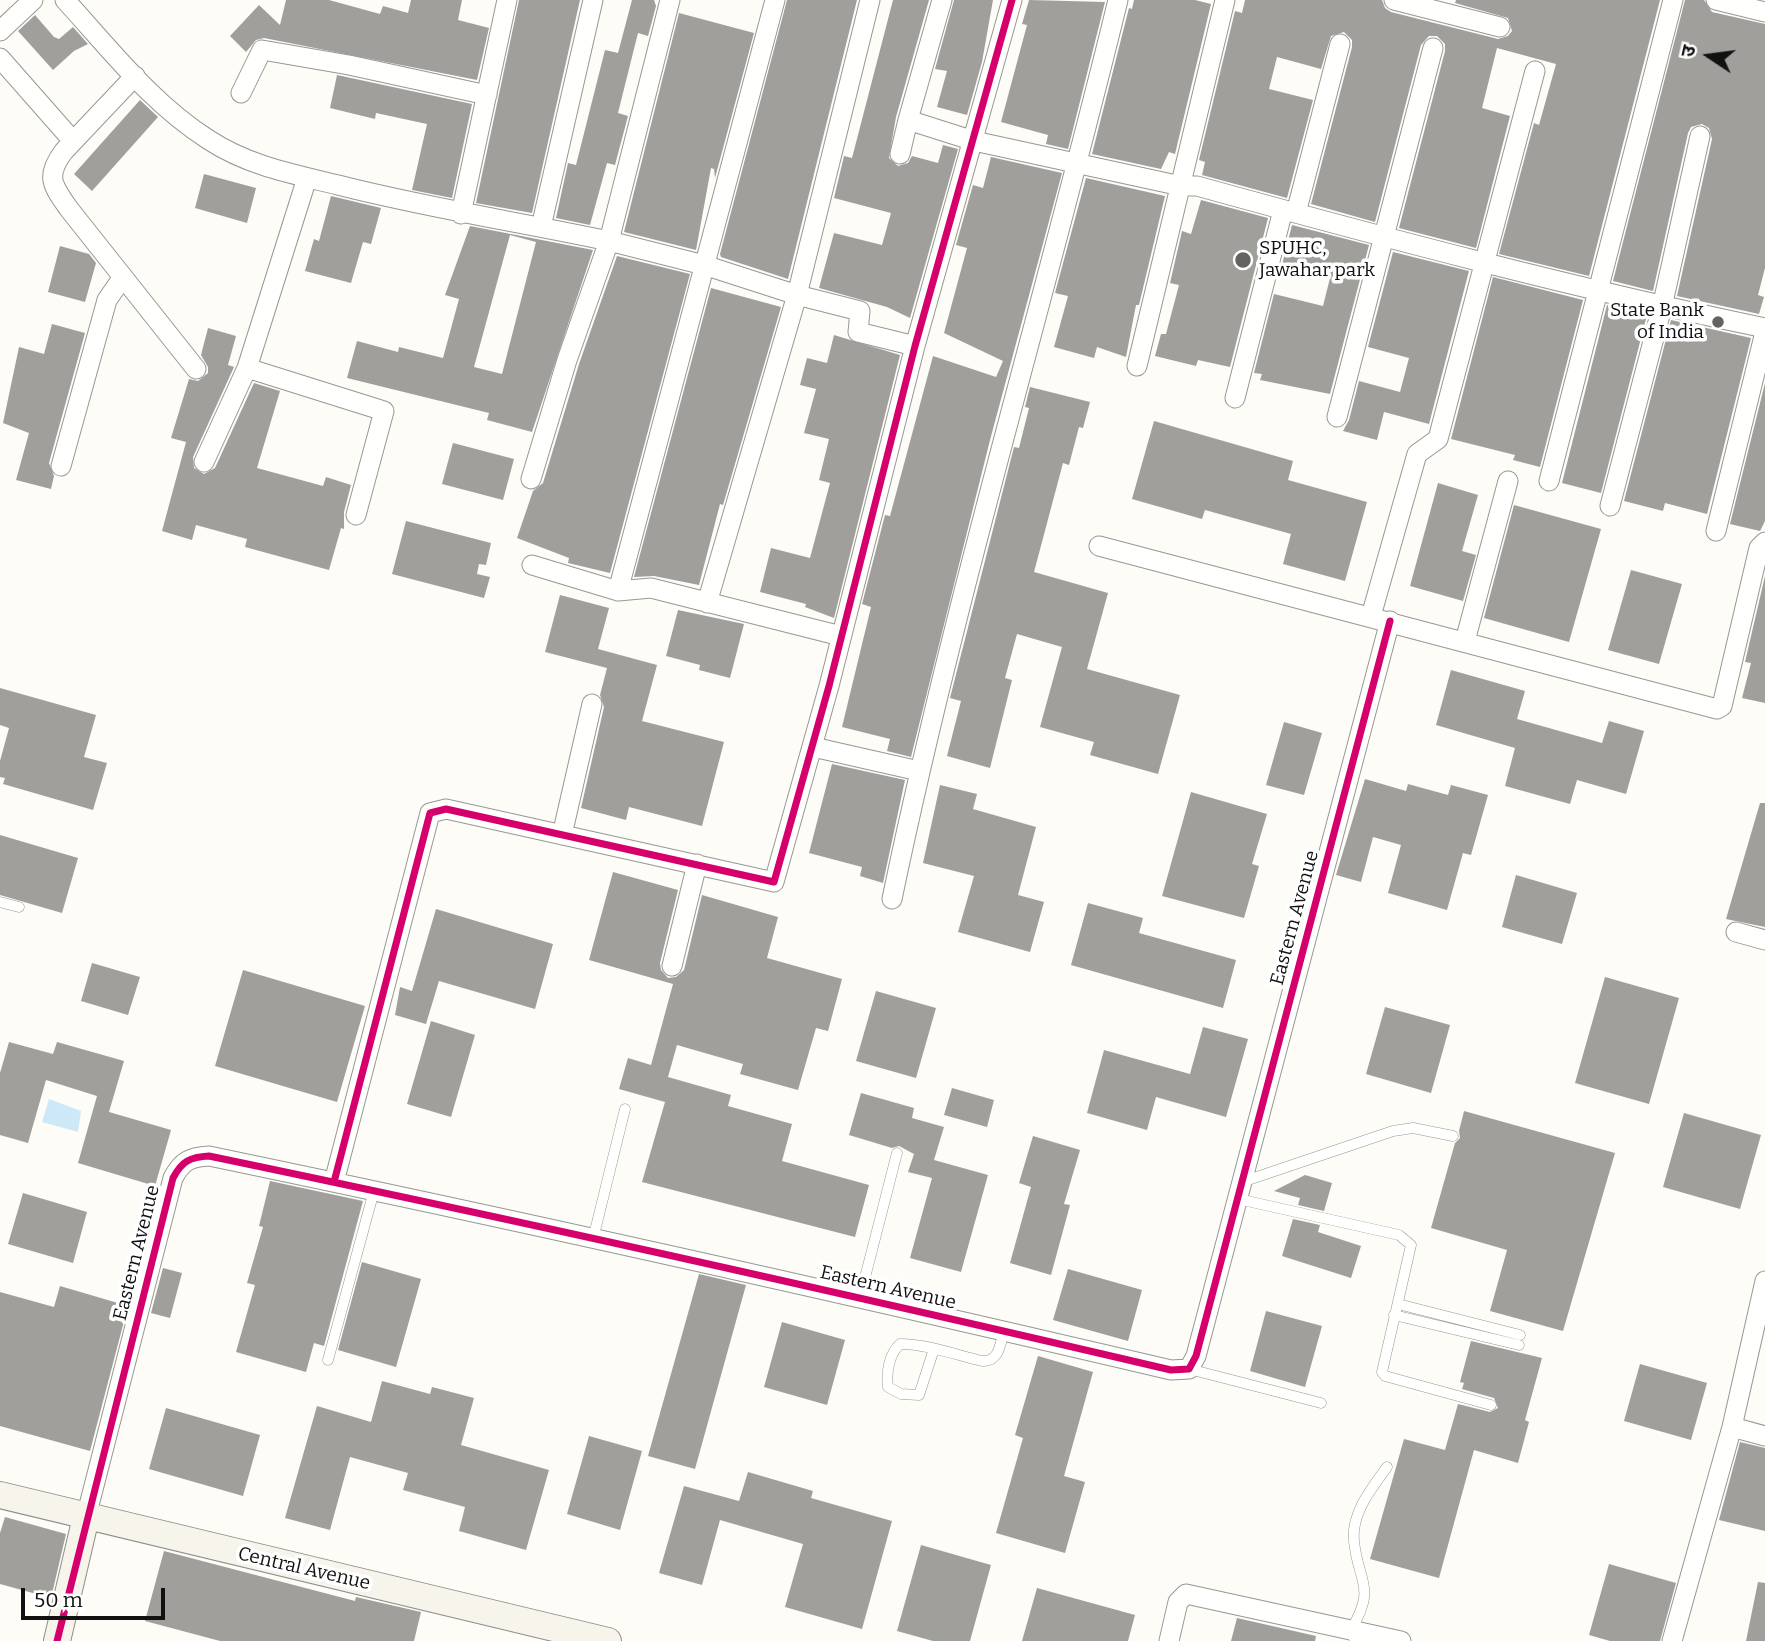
<!DOCTYPE html>
<html>
<head>
<meta charset="utf-8">
<style>
  body { margin:0 }
  #map { position:relative; width:1765px; height:1641px; overflow:hidden; background:#fdfcf7; font-family:Bitter,"Noto Sans Devanagari",serif }
  canvas { display:block }
  .north { position:absolute; left:1674px; top:21px; width:70px; height:70px; -webkit-text-stroke:5px #fff; paint-order:stroke; rotate:283deg; font-size:19px; font-weight:700; line-height:28px; text-align:center; color:#111 }
  .north::after { content:''; display:block; margin:auto; width:24px; height:32px; background:#111; clip-path:polygon(50% 0,100% 100%,50% 72%,0 100%) }
  .scale { position:absolute; left:21px; top:1588px; width:144px; height:32px; box-sizing:border-box; border:4px solid #111; border-top:0; padding-left:9px; font-size:21px; line-height:24px; white-space:nowrap; color:#111; -webkit-text-stroke:5px #fff; paint-order:stroke }
</style>
</head>
<body>
<div id="map">
<canvas width="1765" height="1641"></canvas>
<div class="north">उ</div>
<div class="scale">50 m</div>
</div>
<script>
const ctx = document.querySelector('canvas').getContext('2d');
ctx.lineJoin = 'round';
function fill(path, color) { ctx.fillStyle = color; ctx.fill(path, 'evenodd'); }
function strokePath(path, color, width, dash) { ctx.strokeStyle = color; ctx.lineWidth = width; ctx.lineCap = dash ? 'butt' : 'round'; ctx.setLineDash(dash || []); ctx.stroke(path); }
function drawText(font, color, halo, rows, align = 'center') {
  ctx.font = font + ' Bitter,serif'; ctx.lineWidth = 7; ctx.setLineDash([]); ctx.textBaseline = 'middle'; ctx.strokeStyle = halo; ctx.fillStyle = color; for (const [text, x, y, turn = 0] of rows) {
    ctx.save(); ctx.translate(x, y); ctx.rotate((+turn || 0) * Math.PI / 180); ctx.textAlign = isNaN(turn) ? turn : align; if (halo) ctx.strokeText(text, 0, 0); ctx.fillText(text, 0, 0); ctx.restore();
  }
}
fill(new Path2D(`
  M49 1099 81 1111 78 1132 42 1122Z`), '#cde8f7');
fill(new Path2D(`
  M286 0H329L380 14 383 6 408 13 411 0H462L458 20 489 28 477 80 264 38 256 40 246 52 230 36 259 5 280 25Z
  M519 0H580L532 213 476 203Z
  M632 0H654L656 6 648 36 638 33 618 113 628 116 615 165 607 163 590 225 556 218 568 163 576 165 605 50 618 53Z
  M787 0H857L788 279 721 257 720 254Z
  M893 0H929L896 117 889 158 898 166 908 163 912 156 938 163 943 145 958 149 910 318 887 307 819 288 834 233 882 245 891 213 834 198 844 156 852 158Z
  M954 0H993L982 62 967 115 937 107 947 71 935 69Z
  M1029 0 1105 2 1068 149 1046 144 1048 135 1001 122 1027 25 1022 24Z
  M1134 0H1195L1211 4 1175 154 1169 152 1161 169 1092 154 1129 8 1132 9Z
  M1245 0H1382L1385 8 1391 12 1498 39 1508 36 1512 31 1508 18 1455 3 1456 0H1660L1589 276 1499 254 1534 123 1539 125 1556 64 1497 48 1482 108 1510 116 1476 248 1399 228 1445 51V44L1437 36H1429L1421 45 1375 222 1311 204 1352 47V40L1344 32 1331 36 1321 69 1277 57 1269 89 1313 100 1287 198 1202 175 1205 162 1199 160 1235 11 1242 13Z
  M1685 0H1704L1712 12 1765 24V268L1758 295 1764 297 1759 314 1677 296 1712 139 1709 128 1702 124 1691 127 1688 133 1653 291 1613 281Z
  M679 13 754 33 715 178 714 169 711 168 696 250 624 232Z
  M35 15 54 37 59 39 73 27 88 44 74 51 53 70 18 31Z
  M337 75 472 104 452 198 412 190 427 124 376 113 375 119 330 108Z
  M140 100 158 117 92 191 74 174Z
  M991 157 1062 173 990 440 911 757 887 751 890 739 842 727 871 607 862 604 885 515 890 516 933 356 996 377 1003 361 944 333 967 248 956 245 973 185 983 188Z
  M204 174 256 188 247 223 195 208Z
  M1086 178 1165 196 1139 305H1136L1126 357 1097 347 1094 358 1054 347 1068 296 1055 293Z
  M331 196 381 208 371 244 363 242 351 283 305 271 314 239 319 241Z
  M1201 200 1268 218 1230 367 1198 360 1196 366 1155 356 1161 334H1166L1179 285 1170 283 1182 231 1191 234Z
  M1292 225 1369 245 1330 394 1260 380 1262 374 1254 373 1274 294 1323 306 1330 278 1282 265Z
  M470 226 593 250 532 432 487 420 489 413 347 378 357 341 398 352 399 347 443 358 459 299 445 295ZM510 235 536 242 502 374 474 367Z
  M60 246 89 254 96 263 85 302 48 292Z
  M1393 252 1469 271 1429 424 1384 412 1377 440 1343 431 1349 420 1359 381 1400 392 1409 358 1368 347Z
  M617 256 690 274 610 573 568 563 569 558 517 538 533 491 543 483 579 364Z
  M1493 277 1583 300 1540 467 1513 460 1515 455 1451 439Z
  M711 288 781 307 723 505 720 504 699 585 654 576 634 577Z
  M1607 305 1647 315 1601 493 1562 483Z
  M1671 320 1751 338 1707 514 1665 503 1663 511 1624 501Z
  M52 324 85 333 49 463 54 476 51 489 16 480 29 433 3 423 19 347 44 354Z
  M208 328 236 336 228 365 234 367 193 457 194 468 204 474 215 468 254 383 280 391 257 468 323 486 326 477 351 485 344 512V529L341 528 329 570 245 547 247 539 196 525 192 540 162 531 186 442 171 438 189 379 198 381 208 373V367L201 355Z
  M834 335 900 355 834 618 805 607 806 604 760 592 771 548 810 558 830 483 819 480 829 439 804 433 816 389 800 385 807 358 827 363Z
  M1765 383V521L1760 531 1730 524Z
  M1030 387 1090 402 1083 428 1079 427 1069 465 1063 463 1034 572 1108 593 1087 669 1180 695 1158 774 1090 755 1094 742 1040 727 1062 647 1017 634 1005 678 1012 680 990 768 947 756 961 701 950 698 1014 447 1019 448 1029 408 1025 407Z
  M1154 421 1293 461 1288 480 1367 502 1345 581 1283 564 1291 534 1205 510 1202 519 1132 499Z
  M453 443 514 459 503 500 442 484Z
  M1438 483 1478 495 1462 551 1476 555 1463 601 1410 586Z
  M1514 505 1601 529 1569 642 1484 618Z
  M406 521 491 543 486 565 479 564 477 574 490 577 484 598 392 574Z
  M1631 570 1682 584 1659 664 1608 650Z
  M1765 576V703L1742 698 1751 663 1745 662Z
  M560 595 609 608 598 649 657 665 642 721 724 742 702 826 629 807 626 820 581 808 604 707 600 695 607 668 545 652Z
  M678 610 744 624 730 678 699 670 700 665 666 656Z
  M1451 670 1525 691 1517 719 1602 743 1609 721 1644 731 1626 794 1577 780 1570 804 1505 786 1515 748 1436 725Z
  M0 688 96 715 84 757 107 763 93 810 3 784 5 778 0 777V761L9 728 0 725Z
  M1284 722 1322 733 1304 795 1266 785Z
  M832 764 905 780 883 883 860 876 862 867 809 853Z
  M1365 779 1406 791 1408 784 1448 795 1451 785 1488 795 1471 855 1463 853 1447 910 1388 893 1401 845 1373 837 1361 882 1336 875Z
  M940 785 977 794 973 809 1036 827 1018 895 1044 902 1030 952 958 932 974 876 923 863Z
  M1191 792 1267 814 1252 864 1259 866 1244 918 1162 896Z
  M1760 803H1765V927L1726 919Z
  M0 835 78 858 62 913 0 895Z
  M613 872 678 890 660 963 661 970 668 978 676 977 684 970 702 895 778 917 767 958 842 979 828 1031 816 1028 798 1090 740 1074 743 1064 677 1045 668 1077 731 1095 728 1106 792 1124 782 1161 869 1185 855 1237 642 1182 665 1102 619 1089 628 1058 651 1065 673 984 589 960Z
  M1516 875 1577 893 1562 944 1502 927Z
  M1088 903 1143 918 1139 933 1236 960 1223 1008 1071 965Z
  M436 909 553 944 535 1009 439 981 426 1024 395 1015 400 987 412 991Z
  M92 963 140 977 128 1015 81 1001Z
  M243 970 365 1006 337 1102 215 1066Z
  M1605 977 1679 998 1649 1104 1575 1083Z
  M876 991 936 1008 916 1078 856 1061Z
  M1385 1007 1450 1025 1431 1093 1366 1074Z
  M431 1021 475 1035 451 1117 407 1104Z
  M1203 1027 1248 1039 1226 1117 1156 1097 1147 1130 1087 1113 1104 1050 1190 1074Z
  M9 1042 53 1054 57 1042 124 1061 109 1112 171 1130 155 1186 78 1163 97 1096 46 1080 28 1143 0 1135V1073Z
  M952 1088 994 1100 987 1127 944 1115Z
  M861 1093 914 1108 912 1118 944 1127 934 1160 988 1175 961 1272 910 1258 932 1178 908 1172 914 1154 899 1146 892 1148 849 1135Z
  M1464 1111 1615 1153 1563 1331 1490 1311 1507 1250 1431 1228 1455 1143 1460 1138 1459 1131Z
  M1684 1113 1761 1135 1740 1209 1663 1187Z
  M1033 1136 1080 1150 1064 1204 1070 1205 1051 1275 1010 1263 1031 1187 1019 1183Z
  M1305 1175 1332 1183 1324 1211 1298 1205 1300 1198 1274 1191Z
  M270 1181 363 1201 324 1346 314 1343 306 1372 236 1352 255 1285 247 1283 263 1227 259 1226Z
  M23 1193 87 1212 73 1263 8 1244Z
  M1293 1219 1320 1225 1318 1232 1361 1246 1351 1278 1282 1256Z
  M362 1262 421 1279 396 1367 338 1350Z
  M163 1268 182 1273 170 1318 151 1313Z
  M1068 1269 1142 1290 1128 1341 1053 1320Z
  M699 1274 746 1285 695 1469 648 1456Z
  M60 1286 128 1306 90 1451 0 1426V1292L54 1307Z
  M1266 1311 1322 1326 1305 1387 1250 1371Z
  M782 1322 845 1340 827 1405 764 1387Z
  M1471 1341 1542 1358 1525 1420 1529 1422 1518 1463 1474 1450 1439 1578 1370 1559 1404 1439 1445 1450 1458 1404 1490 1412 1498 1408 1494 1398 1462 1389 1464 1383 1460 1382Z
  M1038 1356 1093 1372 1064 1476 1085 1482 1065 1553 996 1533 1023 1438 1015 1435Z
  M1640 1364 1707 1383 1691 1440 1624 1421Z
  M382 1381 430 1394 432 1387 474 1398 461 1445 549 1470 526 1550 459 1531 465 1507 403 1490 408 1473 350 1457 330 1530 285 1518 317 1406 371 1422Z
  M166 1408 260 1435 243 1496 149 1469Z
  M589 1436 642 1451 620 1530 567 1514Z
  M1740 1442 1765 1448V1531L1719 1520Z
  M748 1472 813 1491 811 1498 892 1521 862 1629 785 1607 803 1544 720 1520 702 1585 659 1573 684 1486 739 1501Z
  M5 1517 66 1534 51 1598 0 1584V1533Z
  M921 1545 991 1565 970 1641H933L897 1631Z
  M164 1551 355 1601 356 1597 421 1612 414 1641H220L145 1621Z
  M1609 1564 1676 1583 1660 1641H1610L1589 1635Z
  M1758 1582 1765 1583V1641H1746Z
  M1037 1588 1135 1615 1128 1641H1022Z
  M1237 1618 1316 1636 1315 1641H1231Z`), '#a19f9c');
const lane = new Path2D(`
  M0 902 19 907
  M1242 1182 1393 1131 1413 1128 1453 1136
  M1238 1199 1399 1235 1411 1245 1382 1372 1385 1376 1491 1405
  M593 1239 625 1109
  M860 1297 897 1153
  M1398 1304 1520 1335
  M1394 1315 1519 1345
  M934 1349 919 1395 901 1394 888 1387C886 1373 889 1354 900 1344 927 1344 956 1355 982 1361 999 1362 1000 1345 1004 1331
  M328 1360 374 1191
  M1189 1369 1321 1403
  M1355 1641 1351 1630C1377 1586 1358 1583 1354 1541 1351 1513 1372 1488 1387 1467`);
const street = new Path2D(`
  M65 0C110 49 152 104 209 140 249 166 293 174 338 185 428 208 519 222 609 241L670 0
  M942 0 908 120 974 141 1181 186H1197C1385 238 1574 288 1765 328
  M1394 0 1500 27
  M1716 0 1765 12
  M0 31 33 0
  M0 58 73 141
  M135 76 64 151C45 176 52 185 69 209L196 369
  M241 93 262 50 349 65 487 95
  M900 154 908 120
  M1296 213 1340 44
  M461 214 507 0
  M541 227 593 0
  M1137 366 1225 0
  M247 368 307 178
  M1235 398 1283 210
  M1337 417 1433 48
  M204 462 247 368 384 411 356 515
  M61 466 107 300 123 277
  M531 479 567 360 609 241 704 265 797 295 870 0
  M1549 481 1673 0
  M1610 506 1662 307 1700 136
  M1716 531 1765 332
  M1099 546 1717 709 1722 706 1759 548 1765 542
  M532 565 618 591 651 588 841 636
  M618 591 775 0
  M707 603 797 295 860 311 858 332 915 346
  M1371 616 1417 454 1438 439 1535 71
  M1465 641 1508 481
  M813 747 919 771
  M562 835 592 704
  M892 899C955 596 1045 300 1118 0
  M1736 932 1765 940
  M672 966 697 864
  M334 1182 430 813 446 809 774 882 829 686 915 346 1012 0
  M1732 1427 1765 1436
  M86 1517 173 1178C182 1161 190 1157 209 1156 531 1223 851 1295 1171 1370L1189 1369 1196 1356 1390 621
  M1169 1641 1178 1602 1186 1594 1401 1641
  M1672 1641 1732 1427 1765 1281`);
const secondary = new Path2D(`
  M0 1495 608 1641
  M57 1641 86 1517`);
strokePath(lane, '#979795', 11);
strokePath(street, '#979795', 21);
strokePath(secondary, '#8e8d8b', 28);
strokePath(lane, '#fffffe', 10);
strokePath(street, '#fffffe', 19);
strokePath(secondary, '#f6f4eb', 26);
strokePath(new Path2D(`
  M334 1182 430 813 446 809 774 882 829 686 915 346 1012 0
  M57 1641 173 1178C182 1161 190 1157 209 1156 531 1223 851 1295 1171 1370L1189 1369 1196 1356 1390 621`), '#d6006c', 7);
for (const [x, y, r, color] of [
  [1243,260,9,"#646362"],
  [1718,322,7,"#646362"]
]) { const dot = new Path2D(); dot.arc(x, y, r, 0, 2 * Math.PI); ctx.fillStyle = color; ctx.fill(dot); strokePath(dot, '#fff', 2.5); }
drawText('19px', '#111', '#fff', [
  ["SPUHC,",1259,249],
  ["Jawahar park",1259,271],
  ["State Bank",1704,311,"right"],
  ["of India",1704,333,"right"]
], 'left');
drawText('19px', '#111', '#fff', [
  ["Eastern Avenue",1295,918,-75],
  ["Eastern Avenue",137,1253,-76],
  ["Eastern Avenue",888,1288,13],
  ["Central Avenue",304,1569,13]
]);
</script>
</body>
</html>
